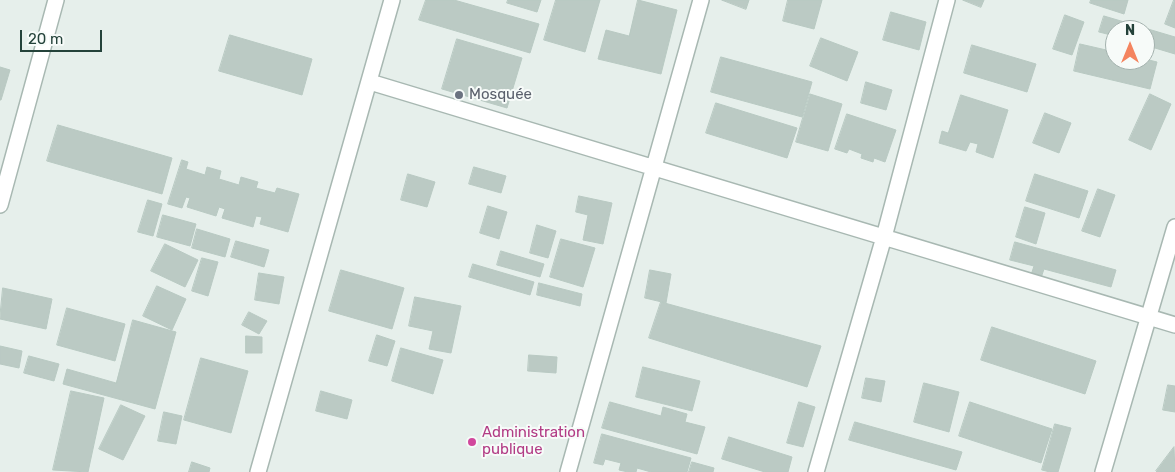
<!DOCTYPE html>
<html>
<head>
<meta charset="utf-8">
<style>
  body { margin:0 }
  #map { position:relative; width:1175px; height:472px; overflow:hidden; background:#e6efeb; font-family:Rubik,sans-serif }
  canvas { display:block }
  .north { position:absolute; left:1105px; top:20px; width:50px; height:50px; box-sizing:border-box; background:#f7fbf9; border:1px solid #a3b1ad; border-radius:50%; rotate:0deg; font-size:14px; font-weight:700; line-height:20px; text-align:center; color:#24423a }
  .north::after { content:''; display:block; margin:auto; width:18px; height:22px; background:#f4845f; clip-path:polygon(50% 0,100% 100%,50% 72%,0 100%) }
  .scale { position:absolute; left:20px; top:30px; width:82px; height:22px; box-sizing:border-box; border:2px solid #24423a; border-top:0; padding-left:6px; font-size:15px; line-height:18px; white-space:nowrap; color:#24423a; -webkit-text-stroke:4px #f7fbf9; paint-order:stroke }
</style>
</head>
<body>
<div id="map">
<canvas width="1175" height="472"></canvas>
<div class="north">N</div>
<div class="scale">20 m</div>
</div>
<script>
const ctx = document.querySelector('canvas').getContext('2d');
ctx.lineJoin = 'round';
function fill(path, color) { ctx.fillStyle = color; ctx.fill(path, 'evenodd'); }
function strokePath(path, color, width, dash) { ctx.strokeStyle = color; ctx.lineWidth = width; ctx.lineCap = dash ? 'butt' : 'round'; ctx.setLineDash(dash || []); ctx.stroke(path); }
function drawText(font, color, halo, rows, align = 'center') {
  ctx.font = font + ' Rubik,sans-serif'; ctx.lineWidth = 4; ctx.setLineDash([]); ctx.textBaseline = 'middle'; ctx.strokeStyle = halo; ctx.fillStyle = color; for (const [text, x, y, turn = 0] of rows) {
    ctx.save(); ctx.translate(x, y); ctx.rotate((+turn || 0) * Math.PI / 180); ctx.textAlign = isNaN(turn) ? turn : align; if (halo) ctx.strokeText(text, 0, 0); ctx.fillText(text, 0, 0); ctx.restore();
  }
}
const building = new Path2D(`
  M426 0H454L539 24 530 53 419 20Z
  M508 0H541L537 12 507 3Z
  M556 0H600L585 52 544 40Z
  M638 0 677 10 661 74 598 59 606 30 629 36Z
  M722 0H749L746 9Z
  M788 0H822L814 29 783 21Z
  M963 0H984L981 7Z
  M1091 0H1128L1124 14 1090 3Z
  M1174 0H1175V28L1165 24Z
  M891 12 926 22 919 50 883 40Z
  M1065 15 1084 22 1072 55 1053 49Z
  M1104 16 1175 37V54L1145 45V30H1115V36L1099 32Z
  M230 35 312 59 302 95 219 71Z
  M821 38 858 52 847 81 810 66Z
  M457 39 522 58 507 108 442 89Z
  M1080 44 1115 52V60L1145 59 1157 62 1150 89 1074 71Z
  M972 45 1036 64 1027 92 964 73Z
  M721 57 812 82 802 117 711 92Z
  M0 67 10 70 1 100H0Z
  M866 82 892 90 886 110 861 103Z
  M810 94 842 104 828 151 796 142Z
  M1150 94 1171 104 1151 150 1129 140Z
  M961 95 1008 110 993 158 976 152 978 144 970 142 966 151 939 143 942 131 948 133Z
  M716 103 797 128 787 158 706 133Z
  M1045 113 1071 123 1059 153 1033 143Z
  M847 114 896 130 885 162 874 158 873 162 861 158 862 154 849 149 847 153 835 149Z
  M58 125 172 158 162 194 47 161Z
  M182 160 188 162 186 169 205 175 207 167 221 171 219 179 239 185 241 177 258 182 256 188 275 193 277 188 299 194 288 232 260 224 262 217 256 216 253 227 222 218 225 209 219 207 216 216 187 207 190 198 186 197 182 208 168 204Z
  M474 167 506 176 501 193 469 184Z
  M408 174 435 182 427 207 401 200Z
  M1035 174 1088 191 1079 218 1026 201Z
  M1098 189 1115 195 1100 237 1082 231Z
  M579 196 612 203 603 244 583 240 588 215 576 212Z
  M148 200 162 204 153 236 138 232Z
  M488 206 507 212 499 239 480 233Z
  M1025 207 1045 213 1036 244 1016 237Z
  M163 215 196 224 190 246 157 237Z
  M537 225 556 231 548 258 530 253Z
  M197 229 230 239 225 257 192 248Z
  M561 239 595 248 583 287 550 277Z
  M236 241 269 250 264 267 231 257Z
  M1015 242 1116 270 1111 287 1044 269 1041 278 1031 275 1034 266 1010 260Z
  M165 244 198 260 185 287 151 271Z
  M501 251 544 264 540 277 497 265Z
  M202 258 218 262 208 296 192 291Z
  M473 264 534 282 530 295 469 277Z
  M341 270 404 288 392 329 329 311Z
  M650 270 671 274 666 303 645 298Z
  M259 273 284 277 279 304 255 300Z
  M539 283 582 294 580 306 537 295Z
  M157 286 186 299 172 330 143 316Z
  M3 288 52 299 46 329 0 319Z
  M415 297 461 306 451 353 429 349 433 331 409 326Z
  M661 302 821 346 807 387 649 338Z
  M67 308 125 324 115 361 57 345Z
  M249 312 267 321 259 334 242 325Z
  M133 320 176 332 155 409 63 384 67 369 116 383Z
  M992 327 1096 361 1085 394 981 360Z
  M377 335 395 341 387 366 369 361Z
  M246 336 262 337V353H246Z
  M0 346 22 351 19 368 0 364Z
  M401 348 443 360 433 394 392 381Z
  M529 355 557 357 556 373 528 371Z
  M29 356 59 364 54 381 24 373Z
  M201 358 248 371 231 433 184 420Z
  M643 367 700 381 692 411 636 397Z
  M866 378 885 381 881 402 862 398Z
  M924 383 959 392 949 432 914 422Z
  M1168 385 1175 386V412L1163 410Z
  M71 391 104 398 88 472 53 470Z
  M321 391 352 400 347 419 316 411Z
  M610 402 661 416 663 407 687 414 685 422 705 427 697 454 602 428Z
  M799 402 815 407 803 447 787 443Z
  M970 402 1052 429 1041 463 959 436Z
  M121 405 145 416 123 460 99 449Z
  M164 412 182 416 176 444 158 441Z
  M855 422 962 452 956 470 849 440Z
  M1055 424 1071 428 1058 472H1050L1042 470Z
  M602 434 691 458 687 472H651L637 468 636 472H628L619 470 621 463 605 459 603 465 594 463Z
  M729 437 792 457 788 472H765L722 459Z
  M1174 447 1175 472H1157L1156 471Z
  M192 462 210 468 209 472H189Z
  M692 462 714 468 713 472H689Z`);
fill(building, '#bbcac4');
strokePath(building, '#b8c9c2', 1);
const street = new Path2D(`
  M370 82 1175 325
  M0 205 56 0
  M258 472 392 0
  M568 472 701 0
  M816 472 884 237 947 0
  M1103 472 1175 227`);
strokePath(street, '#a8b8b2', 18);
strokePath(street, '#fff', 15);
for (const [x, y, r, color] of [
  [459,95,5,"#6b7280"],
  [472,442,5,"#d1479c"]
]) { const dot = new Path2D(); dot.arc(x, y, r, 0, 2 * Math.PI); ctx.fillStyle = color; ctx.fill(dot); strokePath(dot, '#f7fbf9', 2); }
drawText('15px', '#5b616d', '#f7fbf9', [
  ["Mosquée",469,95]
], 'left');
drawText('15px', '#b23c85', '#f7fbf9', [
  ["Administration",482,433],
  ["publique",482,450]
], 'left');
</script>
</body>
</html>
